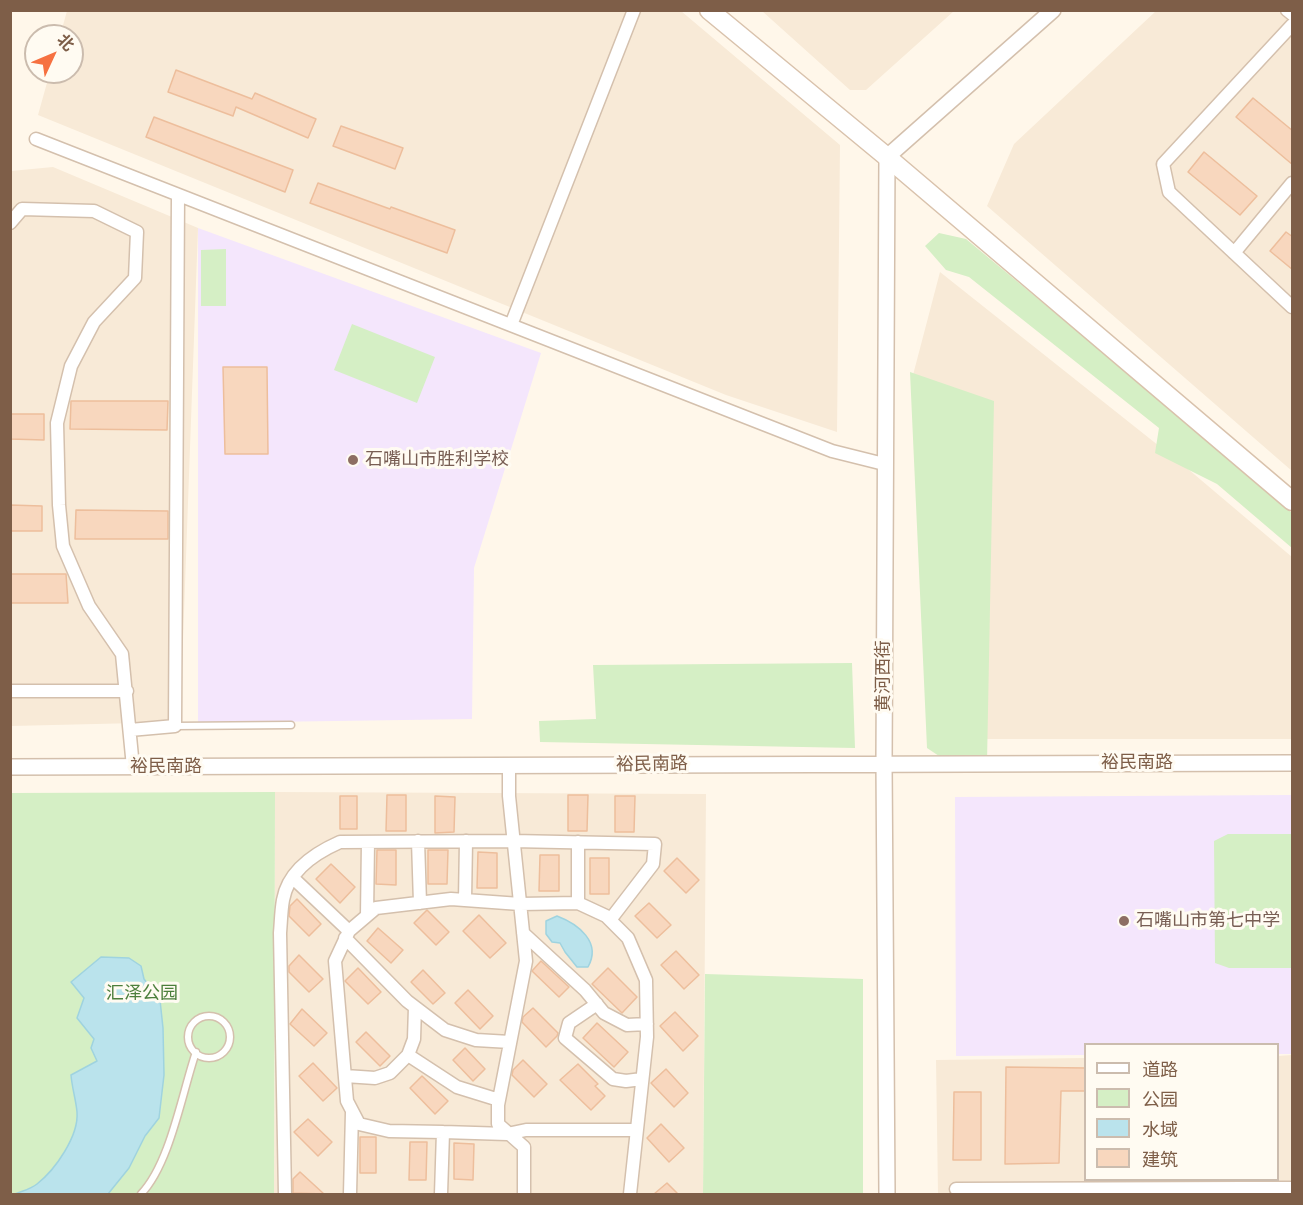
<!DOCTYPE html>
<html>
<head>
<meta charset="utf-8">
<style>
  body { margin:0 }
  #map { position:relative; width:1303px; height:1205px; overflow:hidden; background:#fff7ea; font-family:"DejaVu Sans","Noto Sans SC",sans-serif }
  canvas { display:block }
  .frame { position:absolute; inset:0; border:12px solid #7e5e48; pointer-events:none }
  .legend { position:absolute; left:1084px; top:1043px; width:195px; height:138px; box-sizing:border-box; background:#fffbf2; border:2px solid #cbbcae; margin:0; padding:8px 10px; list-style:none; font-size:18px; color:#7e5e48 }
  .legend li { display:flex; align-items:center; gap:12px; height:30px }
  .legend b { width:30px; border:2px solid #cbbcae }
  .north { position:absolute; left:24px; top:24px; width:60px; height:60px; box-sizing:border-box; background:#fffbf2; border:2px solid #cbbcae; border-radius:50%; rotate:46deg; font-size:16px; font-weight:700; line-height:24px; text-align:center; color:#7e5e48 }
  .north::after { content:''; display:block; margin:auto; width:21px; height:27px; background:#f67141; clip-path:polygon(50% 0,100% 100%,50% 72%,0 100%) }
</style>
</head>
<body>
<div id="map">
<canvas width="1303" height="1205"></canvas>
<div class="frame"></div>
<ul class="legend">
<li><b style="height:8px;background:#fff"></b>道路</li>
<li><b style="height:16px;background:#d5efc5"></b>公园</li>
<li><b style="height:16px;background:#bae3ec"></b>水域</li>
<li><b style="height:16px;background:#f8d7be"></b>建筑</li>
</ul>
<div class="north">北</div>
</div>
<script>
const ctx = document.querySelector('canvas').getContext('2d');
ctx.lineJoin = 'round';
function fill(path, color) { ctx.fillStyle = color; ctx.fill(path, 'evenodd'); }
function strokePath(path, color, width, dash) { ctx.strokeStyle = color; ctx.lineWidth = width; ctx.lineCap = dash ? 'butt' : 'round'; ctx.setLineDash(dash || []); ctx.stroke(path); }
function drawText(font, color, halo, rows, align = 'center') {
  ctx.font = font + ' "DejaVu Sans","Noto Sans SC",sans-serif'; ctx.lineWidth = 6; ctx.setLineDash([]); ctx.textBaseline = 'middle'; ctx.strokeStyle = halo; ctx.fillStyle = color; for (const [text, x, y, turn = 0] of rows) {
    ctx.save(); ctx.translate(x, y); ctx.rotate((+turn || 0) * Math.PI / 180); ctx.textAlign = isNaN(turn) ? turn : align; if (halo) ctx.strokeText(text, 0, 0); ctx.fillText(text, 0, 0); ctx.restore();
  }
}
fill(new Path2D(`
  M67 11H681L840 145 837 432 726 395 38 115 50 72H72V36H60Z
  M762 11H954L866 90H850Z
  M1156 11H1292V471L987 206 1014 144Z
  M53 167 198 228 180 722 11 726V171Z
  M940 272 1188 469 1292 557V739H986L913 375Z
  M275 792 706 794 703 1194H274Z
  M1292 1055V1194H938L936 1060 1085 1058 1086 1180H1278V1056Z`), '#f8ead7');
fill(new Path2D(`
  M198 228 541 353 474 568 472 719 198 723Z
  M1292 795V1054H1278V1044H1086L1085 1055 956 1056 955 797Z`), '#f4e6fc');
fill(new Path2D(`
  M939 233 966 239 1230 458 1292 513V548L1217 484 1155 453 1159 428 969 277 946 270 925 246Z
  M226 249V306H201V250Z
  M352 324 435 357 417 403 334 370Z
  M910 372 994 401 987 762 945 760 927 748Z
  M852 663 855 748 540 742 539 721 596 719 593 665Z
  M275 792 274 1194H11L10 793Z
  M1228 834H1292V968H1229L1215 963 1214 841Z
  M705 974 863 979V1194H703Z`), '#d5efc5');
const water = new Path2D(`
  M557 916C578 924 602 942 588 967H577L565 952 560 943 552 942 546 934V921Z
  M101 957 129 958 141 966 144 979 160 1000 163 1028 164 1075 159 1118 145 1136 129 1168 108 1194H15C22 1191 31 1189 37 1184 55 1170 79 1136 77 1112 76 1100 72 1088 71 1075L97 1061 91 1048 94 1039 77 1018 84 998 71 982Z`);
fill(water, '#bae3ec');
strokePath(water, '#9fd3df', 1.5);
const building = new Path2D(`
  M176 70 252 99 255 93 316 119 308 138 236 107 233 116 168 92Z
  M1253 98 1293 131V165L1236 117Z
  M154 117 293 170 285 192 146 137Z
  M341 126 403 148 395 169 333 146Z
  M1204 152 1257 196 1240 215 1188 172Z
  M318 183 390 209 391 207 455 230 447 253 310 203Z
  M1286 232 1293 237V270L1270 251Z
  M223 367H267L268 454H225Z
  M71 401H168L167 430 70 429Z
  M10 414H44V440L10 439Z
  M10 505 42 506V531H10Z
  M76 510 168 511V539H75Z
  M10 574H66L68 603H10Z
  M387 795H406V831H386Z
  M568 795H588L587 831H568Z
  M340 796H357V829H340Z
  M435 796 455 797 454 832 435 833Z
  M615 796H635L634 832H615Z
  M377 850H396V885L376 884Z
  M428 850H448L447 884H428Z
  M478 852 497 853V888H477Z
  M540 855H559V891H539Z
  M590 858H609V894H590Z
  M677 858 699 880 686 893 664 871Z
  M331 864 355 887 340 903 316 879Z
  M297 899 321 924 309 936 289 916 290 906Z
  M649 903 671 925 657 938 635 916Z
  M427 910 449 932 436 945 414 923Z
  M479 915 506 943 490 958 463 931Z
  M378 928 403 950 391 963 367 941Z
  M676 951 699 975 684 989 661 965Z
  M299 955 323 979 309 992 289 972V966Z
  M541 961 569 987 559 997 532 971Z
  M358 968 381 992 368 1004 345 981Z
  M608 968 637 997 622 1013 592 984Z
  M423 970 445 993 433 1004 411 982Z
  M468 990 493 1016 480 1029 455 1003Z
  M533 1008 558 1033 557 1036 546 1047 522 1022 523 1017Z
  M302 1009 327 1033 314 1046 290 1024Z
  M675 1012 698 1036 683 1051 660 1026Z
  M597 1023 628 1052 614 1067 583 1038Z
  M366 1032 390 1056 380 1066 356 1042Z
  M465 1048 485 1069 473 1081 453 1060Z
  M523 1060 547 1084 534 1097 512 1075 513 1070Z
  M313 1063 337 1088 323 1101 299 1076Z
  M578 1064 598 1084 595 1086 605 1096 591 1110 560 1080Z
  M1006 1067 1086 1068V1091H1061L1059 1163 1005 1164Z
  M666 1069 688 1093 674 1107 651 1083Z
  M422 1076 448 1101 435 1114 410 1088Z
  M954 1092H981V1160H953Z
  M308 1119 332 1142 318 1156 294 1132Z
  M661 1124 684 1148 669 1162 647 1138Z
  M360 1137H376V1173H360Z
  M410 1142H427L426 1180H409Z
  M454 1143 474 1144 473 1180 454 1179Z
  M300 1172 324 1194 293 1193V1179Z
  M667 1183 678 1194H654Z`);
fill(building, '#f8d7be');
strokePath(building, '#edbe9c', 1.5);
const service = new Path2D(`
  M175 726 291 725
  M188 1037a21 21 0 1 1 42 0a21 21 0 1 1-42 0Z
  M141 1194C170 1164 182 1093 196 1052`);
const minor = new Path2D(`
  M1287 10 1292 14
  M1292 25 1163 164 1169 192 1292 307
  M36 139 832 451 884 464
  M10 223 22 209 94 211 137 232 135 278 94 322 71 366 57 423 59 505 63 546 89 606 122 654 133 767
  M1234 253 1292 183
  M511 325 634 10
  M10 691H127
  M130 730 175 726 178 195
  M509 766V796L526 961 498 1105V1124L524 1147V1194
  M418 841 420 903
  M293 878 349 931
  M465 900 466 841
  M578 903V842
  M367 915 368 842
  M523 933 585 990 604 1013 627 1025 647 1024
  M345 938 407 1001 445 1030 476 1040 510 1042
  M597 1004 569 1023 565 1038 613 1079 626 1081 642 1079
  M408 1055 457 1087 499 1100
  M345 1076 375 1078 390 1073 408 1055 414 1039 415 1007
  M1245 1188H1292
  M956 1189 1245 1188V1194
  M285 1194 280 933C281 922 281 911 283 900 288 871 315 853 340 842L513 841 655 844 653 864 610 920
  M350 1194 352 1112
  M441 1194 443 1132
  M630 1194 647 1037 646 980 628 938 606 916 578 903 520 904 451 899 376 908 349 931 335 961 347 1101 359 1124 389 1131 443 1132 507 1134 526 1130H637`);
const tertiary = new Path2D(`
  M10 767 1292 763
  M887 1194 884 763 887 157 1053 10`);
const secondary = new Path2D(`
  M709 10 887 157 1292 501`);
strokePath(service, '#d4c0ad', 9);
strokePath(minor, '#d4c0ad', 15);
strokePath(tertiary, '#d4c0ad', 18);
strokePath(secondary, '#d9c2ac', 21);
strokePath(service, '#fff', 6);
strokePath(minor, '#fff', 12);
strokePath(tertiary, '#fff', 15);
strokePath(secondary, '#fff', 18);
for (const [x, y, r, color] of [
  [353,460,6,"#8d6e63"],
  [1124,921,6,"#8d6e63"]
]) { const dot = new Path2D(); dot.arc(x, y, r, 0, 2 * Math.PI); ctx.fillStyle = color; ctx.fill(dot); strokePath(dot, '#fffbf2', 2); }
drawText('18px', '#785e54', '#fffbf2', [
  ["石嘴山市胜利学校",365,460],
  ["石嘴山市第七中学",1136,921]
], 'left');
drawText('18px', '#7e5e48', '#fffbf2', [
  ["黄河西街",884,676,-90],
  ["裕民南路",1137,763],
  ["裕民南路",652,765,-1],
  ["裕民南路",166,767]
]);
drawText('18px', '#4c7f3c', '#fffbf2', [
  ["汇泽公园",142,994]
]);
</script>
</body>
</html>
